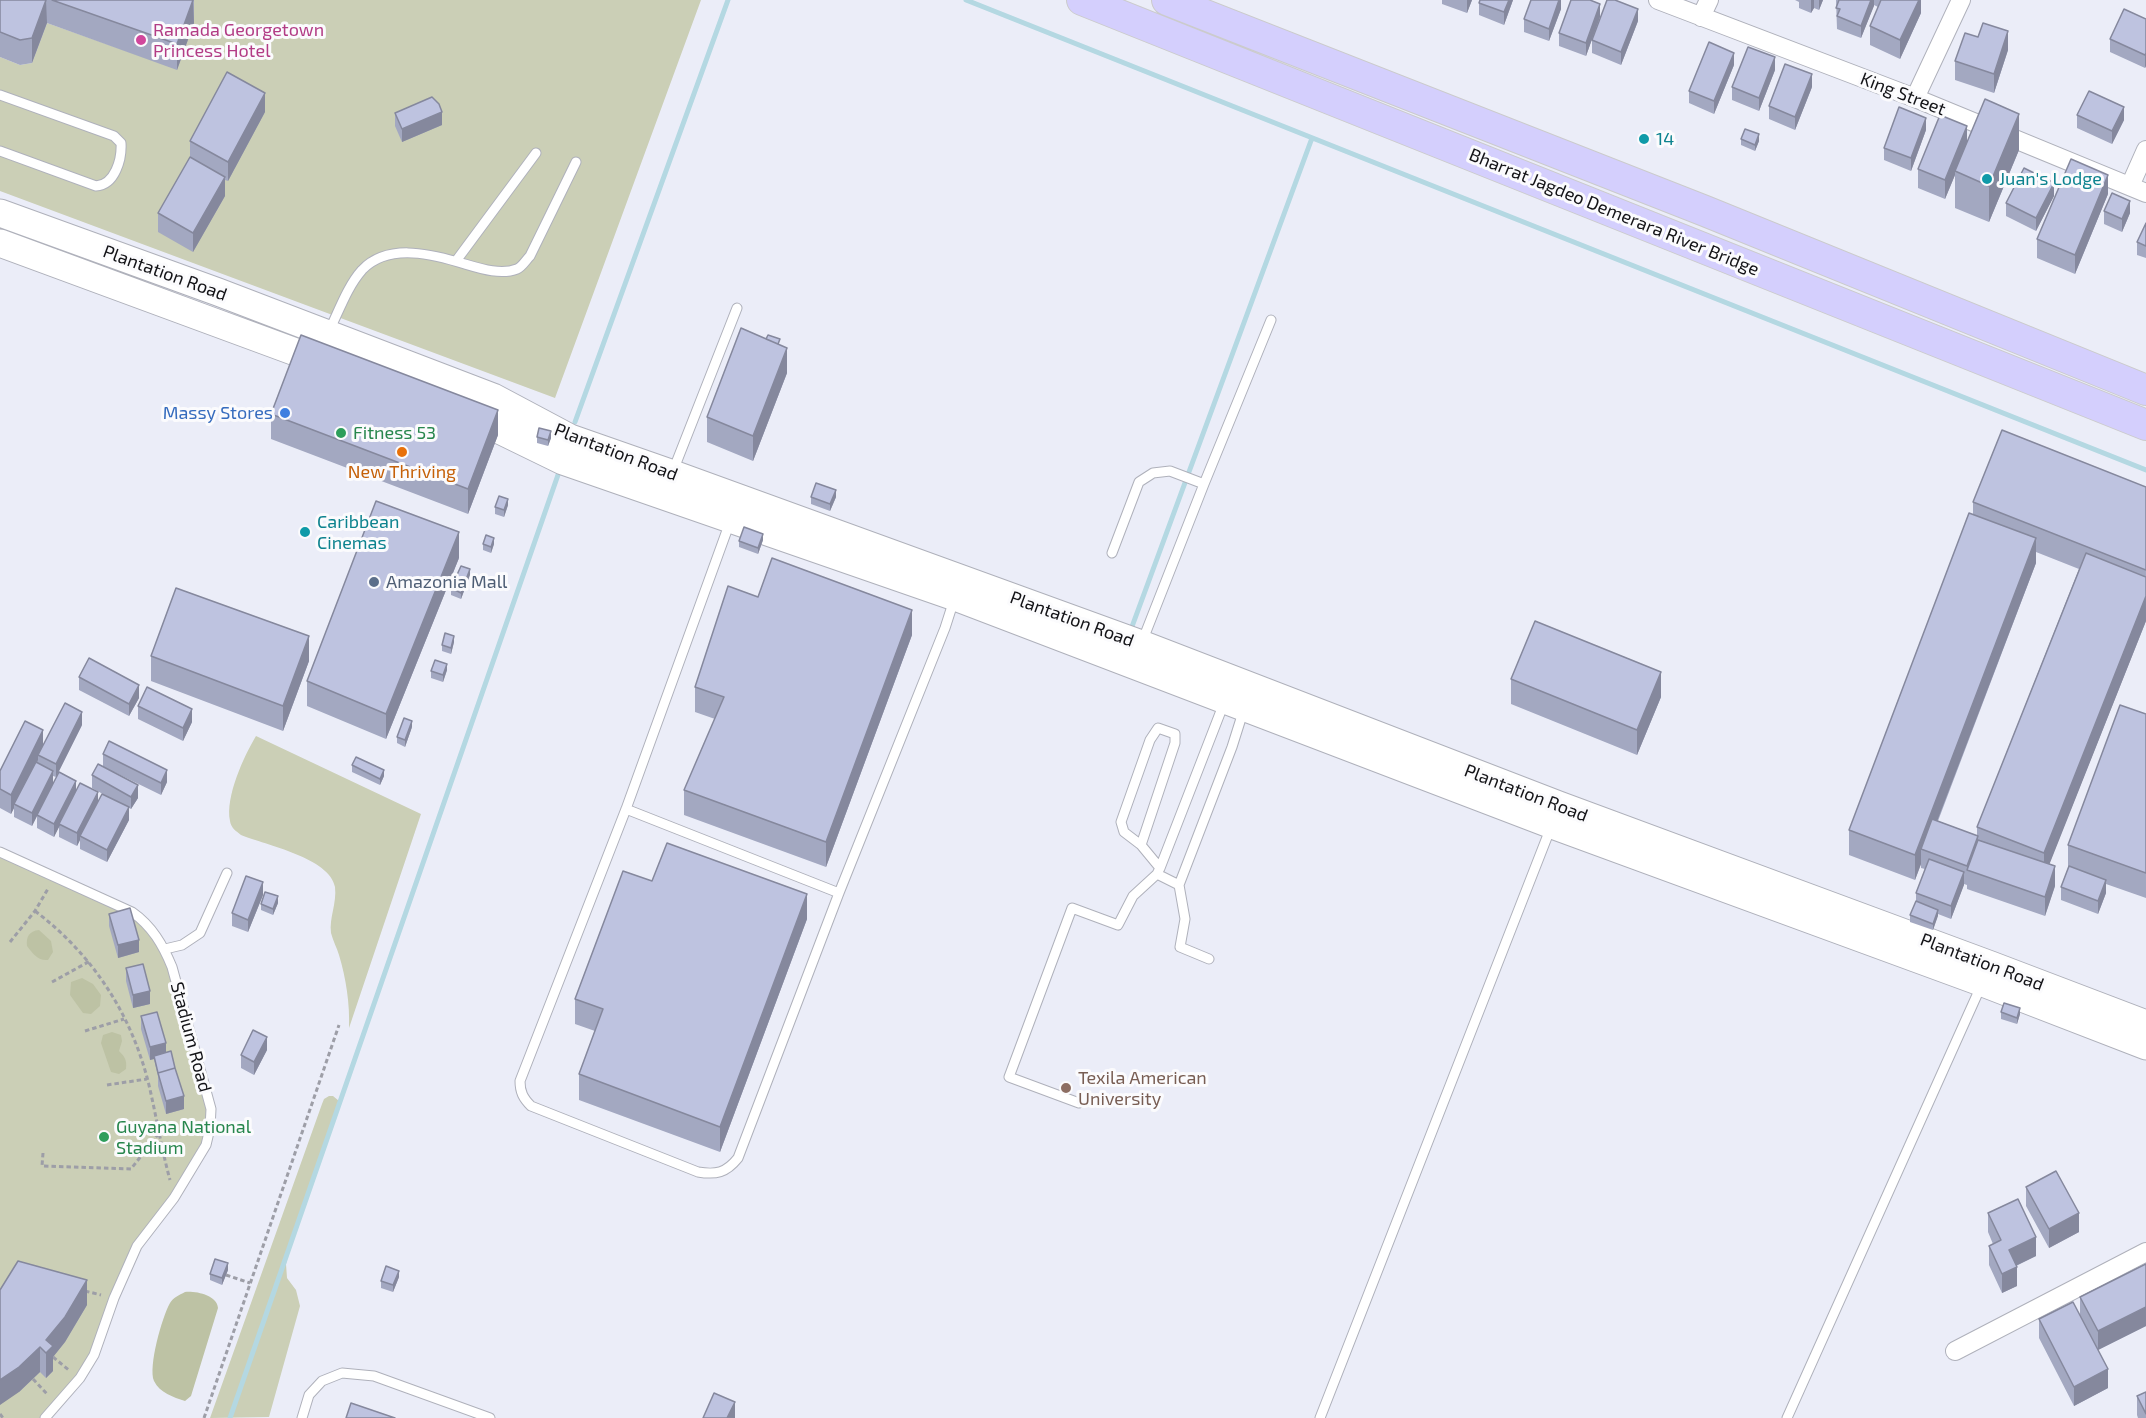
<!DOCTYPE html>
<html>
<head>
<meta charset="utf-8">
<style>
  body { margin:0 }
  canvas { display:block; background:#ebedf8 }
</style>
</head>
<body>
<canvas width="2146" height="1418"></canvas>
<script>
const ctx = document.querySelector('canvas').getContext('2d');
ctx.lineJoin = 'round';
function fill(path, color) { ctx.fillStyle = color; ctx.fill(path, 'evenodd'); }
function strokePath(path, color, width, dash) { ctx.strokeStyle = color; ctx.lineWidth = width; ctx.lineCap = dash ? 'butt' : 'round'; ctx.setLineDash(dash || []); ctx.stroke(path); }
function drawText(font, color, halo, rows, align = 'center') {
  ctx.font = font + ' "Exo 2",sans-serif'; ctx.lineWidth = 6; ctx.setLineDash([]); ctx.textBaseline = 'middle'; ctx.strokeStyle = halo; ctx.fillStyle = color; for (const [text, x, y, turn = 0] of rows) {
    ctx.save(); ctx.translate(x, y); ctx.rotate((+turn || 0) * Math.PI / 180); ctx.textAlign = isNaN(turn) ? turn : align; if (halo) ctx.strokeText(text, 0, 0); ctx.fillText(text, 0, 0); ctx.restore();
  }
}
fill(new Path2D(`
  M129 0H701L555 398 0 191V57L20 65 32 63 47 23 177 69Z
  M256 736 421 814 349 1028C350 1004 346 978 339 955 337 948 333 941 331 933 329 918 337 903 335 887 330 858 266 845 241 835 236 831 231 828 230 821 225 797 244 756 256 736Z
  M0 852 132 912 165 949 211 1109 206 1145 148 1229 94 1355 45 1418H0Z
  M329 1096H333L339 1101V1108L290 1243 286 1264 287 1278 296 1290 300 1306 269 1417 210 1418 322 1104 324 1099Z`), '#cbcfb6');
fill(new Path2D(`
  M39 930 51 941 53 952 48 960C38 961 33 954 27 946 26 937 29 931 39 930Z
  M82 978 93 984 101 995 100 1006 91 1014 83 1013 70 995 71 982Z
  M112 1032 121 1035 122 1041 119 1051C125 1057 127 1060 126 1069L119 1074 111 1072 101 1043 103 1035Z
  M185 1292C196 1291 217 1295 218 1308L191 1396 185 1401C173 1397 160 1393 154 1381 148 1367 162 1317 170 1303 173 1298 179 1295 185 1292Z`), '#bdc2a4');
strokePath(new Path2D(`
  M966 0 2146 470
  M575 422 728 0
  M1130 632 1312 138
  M230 1418 559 472`), '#b4d8e2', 5);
const lane = new Path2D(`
  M0 95 114 136 121 143C122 159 115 185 96 186L0 151
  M456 261 536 153
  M329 331C339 311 347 287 362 270 387 244 427 253 458 262 476 267 499 276 517 269 522 267 526 260 530 256L576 162
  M673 471 737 308
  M730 522 626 809 520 1081C520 1092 523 1098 531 1106L698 1172C716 1175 726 1173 738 1158L839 893 945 628 954 600
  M1112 553 1139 482 1153 473 1170 471 1204 484
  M1142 642 1204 484 1271 320
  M626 809 839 893
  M1141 845 1175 743V734L1158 728 1150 740 1121 822 1124 832 1141 845 1160 868
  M0 852 132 912C152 926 163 945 172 967L211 1109 210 1128 206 1145 174 1198 137 1246 114 1298 94 1355 80 1378 45 1418
  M1157 874 1179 885
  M165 949 182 945 200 933 227 873
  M1209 959 1180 947 1185 919 1179 885 1232 747 1244 709
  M1079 1103 1009 1077 1072 908 1118 925 1133 896 1157 874 1160 868 1224 703
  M302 1418 309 1395 322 1381 342 1373 374 1376 490 1418
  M1320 1418 1551 827
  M1787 1418 1981 986`);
const street = new Path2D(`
  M1658 0 1915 98 2146 193
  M1701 17 1709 0
  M1915 98 1961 0
  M2130 186 2146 150
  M1955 1351 2146 1252`);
const secondary = new Path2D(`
  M0 213 218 292 493 397 570 438 673 474 1141 644 1559 805 1991 965 2146 1024
  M0 243 328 364
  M465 415 483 422 563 461 955 597 1552 825 1983 983 2146 1046`);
const primary = new Path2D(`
  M1082 0 2146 425
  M1167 0 1705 211 2146 390`);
strokePath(lane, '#afb1bb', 11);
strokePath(street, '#afb1bb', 20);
strokePath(secondary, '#afb1bb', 29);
strokePath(primary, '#cbcbcc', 32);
strokePath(new Path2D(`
  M35 911C92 954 130 1012 148 1081 156 1114 161 1147 170 1180
  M10 942 35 911 49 887
  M52 982 90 961
  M85 1031 124 1019
  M107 1085 147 1079
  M43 1153 42 1166 131 1169 159 1133
  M226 1275 250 1283
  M85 1291 101 1295
  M53 1357 70 1371
  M33 1379 48 1395
  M0 1414 3 1418
  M204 1418 339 1025`), '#9d9ea7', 3, [4.5, 3]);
strokePath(lane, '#fff', 9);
strokePath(street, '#fff', 18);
strokePath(secondary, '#fff', 27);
strokePath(primary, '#d4cffd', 30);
fill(new Path2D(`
  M0 0H194V23L177 70 47 23 32 63 20 65 0 57Z
  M1442 0H1472L1467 13 1442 4Z
  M1513 0 1504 25 1479 15V3Z
  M1561 0V9L1549 41 1524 32V19Z
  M1795 0H1823L1819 10 1814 8 1811 13 1799 8V2Z
  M1836 0H1881L1878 7 1874 5 1861 38 1837 29Z
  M1921 0V13L1900 59 1870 45V26Z
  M1600 17 1586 56 1559 46V33Z
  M2146 19V66L2145 68 2110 52V39Z
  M1638 21 1621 65 1592 53V40Z
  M2008 50 1994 93 1955 80V61Z
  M1734 65 1714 114 1689 103V91Z
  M1775 70 1759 111 1732 100V87Z
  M1812 87 1795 130 1769 119V106Z
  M265 112 228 181 225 180V196L193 252 158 232V213L190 158V141Z
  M395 113 442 125 402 142 395 126Z
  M2077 115 2124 120 2112 144 2077 128Z
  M1926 130 1911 171 1884 160V148Z
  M1741 139 1759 141 1755 151 1741 145Z
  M1967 143 2019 150 1989 222 1955 208V175L1945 199 1918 188V169Z
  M2108 194 2075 274 2037 258V239Z
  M2054 196 2036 231 2006 216V203Z
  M2104 211 2130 213 2122 232 2104 224Z
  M2146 223V258L2137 255V242Z
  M780 345 787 373 753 461 707 442V417Z
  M271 414 498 435 468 514 271 439Z
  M537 437 551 438 548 446 537 443Z
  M2146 487V621L2049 864 2055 886 2045 916 1967 889V883V885L1964 884 1951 919 1938 914 1933 930 1910 922V915L1916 901V893L1925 869 1921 868V864L1915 880 1849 855V830L1973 515V502ZM2036 552 2079 569 1977 827V836L1938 821 2036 563Z
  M811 497H836L830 511 811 504Z
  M508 505 504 517 495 514V507Z
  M763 540 758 554 739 547V541Z
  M483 544H494L491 553 483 550Z
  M459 558 386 739 307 706V681Z
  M470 575 461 599 451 595V588Z
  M758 597 912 635 826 867 684 815V790L715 719 695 712V687Z
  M454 642 451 654 442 651V645Z
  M151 656 309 661 283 731 151 681Z
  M447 670 443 682 431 678V671Z
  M79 677 139 698 129 716 79 690Z
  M1511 679 1661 697 1637 755 1511 704Z
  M138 706 192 722 183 741 138 719Z
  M2146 714V898L2106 884V893L2098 914 2061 900V887L2068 868V845Z
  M82 725 56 777 53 776V783L98 802 110 798 92 788V775L103 766V754L167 782 161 795 114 772 138 798 131 809 129 808V820L107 862 80 849V840L77 846 59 837V826L54 837 37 828V816L32 826 14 817V808L11 814 0 808V771Z
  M412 727 405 747 397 743V737Z
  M352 765 384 776 380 785 352 772Z
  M652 881 807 919 720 1152 579 1100V1074L595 1031 575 1024V999Z
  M263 895 248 932 232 926V913Z
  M278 903 273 915 261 910V904Z
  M109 914 139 952 118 958 109 926Z
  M126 968 150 1004 133 1008 126 981Z
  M2001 1012 2020 1014 2017 1024 2001 1019Z
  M141 1016 166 1053 184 1109 166 1114 158 1086V1076L154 1059 150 1060 141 1029Z
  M267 1050 254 1075 241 1068V1055Z
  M2026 1187 2079 1232 2049 1248 2026 1206Z
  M1988 1213 2036 1256 2016 1266 2017 1286 2002 1293 1989 1265V1246L1993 1244 1988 1232Z
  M228 1270 222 1285 210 1280V1274Z
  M399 1277 393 1292 381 1288V1281Z
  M0 1290 87 1305 65 1342 53 1357V1371L46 1378 40 1372 19 1392Z
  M2080 1297 2146 1326 2098 1350 2108 1388 2074 1406 2039 1338V1319L2080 1316Z
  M2146 1392V1418H2138L2137 1415V1396Z`), '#a3a8c1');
fill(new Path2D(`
  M46 0 47 23 32 63V38Z
  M193 0 194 23 177 70V44Z
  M1467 0H1472L1467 13Z
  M1509 0H1513L1504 25V12Z
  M1559 0H1561V9L1549 41V29Z
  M1811 0H1814V8L1811 13Z
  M1819 0H1823L1819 10Z
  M1871 0H1874V6L1861 38V26Z
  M1919 0H1921V13L1900 59V40Z
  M1600 4V17L1586 56V43Z
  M1638 9V21L1621 65V52Z
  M2008 31V50L1994 93V74Z
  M1734 53V65L1714 114V101Z
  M2146 53V66L2145 68V55Z
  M1775 57V70L1759 111V98Z
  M1812 74V87L1795 130V117Z
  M265 93V112L228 181V162Z
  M2124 107V120L2112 144V131Z
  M442 112V125L402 142V129Z
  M2019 114V150L1989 222V186Z
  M1926 118V130L1911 171V158Z
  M1967 126V145L1955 171V175L1945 199V180Z
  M1759 134V141L1755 151V145Z
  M2108 175V194L2075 274V255Z
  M225 177V196L193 252V233Z
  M2054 183V196L2036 231V218Z
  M2130 201V213L2122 232V219Z
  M787 348V373L753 461V436Z
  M498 410V435L468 514V489Z
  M551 431V438L548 446V440Z
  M836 490V497L830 511V504Z
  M508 499V505L504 517V510Z
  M459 532V558L386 739V714Z
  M763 534V540L758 554V548Z
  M494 538V544L491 553V547Z
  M2036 538V563L1926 850 1921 849V864L1915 880V855Z
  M470 569V575L461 599V593Z
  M2146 596V621L2044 878V853Z
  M912 610V635L826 867V842Z
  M309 636V661L283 731V706Z
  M454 636V642L451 654V648Z
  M447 664V670L443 682V675Z
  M1661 672V697L1637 755V730Z
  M139 685V698L129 716V704Z
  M192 709V722L183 741V728Z
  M82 712V725L56 777V764Z
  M412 721V727L405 747V740Z
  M43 730V749L38 755V760L16 805 14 804V808L11 814V795Z
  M167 770V782L161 795V783Z
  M384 770V776L380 785V779Z
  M53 771V784L32 826V813Z
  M76 781V794L54 837V824Z
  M138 785V798L131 809V797Z
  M98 792V805L80 836V840L77 846V833Z
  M129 807V820L107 862V850Z
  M1978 836V855L1967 870V885V866Z
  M2055 866V886L2045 916V897Z
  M1964 872V885L1951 919V906Z
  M2106 880V893L2098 914V901Z
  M263 882V895L248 932V920Z
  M807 894V919L720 1152V1127Z
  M278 896V903L273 915V909Z
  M1938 910V916L1933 930V924Z
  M139 940V952L118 958V945Z
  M150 991V1004L133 1008V995Z
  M2020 1008V1014L2017 1024V1018Z
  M267 1037V1050L254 1075V1062Z
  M166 1043V1056H154V1059L150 1060V1047Z
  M184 1096V1109L166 1114V1101Z
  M2079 1213V1232L2049 1248V1229Z
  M2036 1237V1256L2009 1269V1250Z
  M228 1263V1270L222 1285V1278Z
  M2017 1267V1286L2002 1293V1274Z
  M399 1271V1277L393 1292V1285Z
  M87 1280V1305L65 1342 53 1357V1371L46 1378V1340Z
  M2146 1307V1326L2098 1350V1331Z
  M40 1347V1372L19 1392 0 1405V1380Z
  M2108 1369V1388L2074 1406V1387Z
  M735 1402V1418H727Z`), '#85889d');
const building = new Path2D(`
  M0 0H46L32 38 20 40 0 32Z
  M52 0H193L177 44Z
  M1480 0H1509L1504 12 1479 3Z
  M1531 0H1559L1549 29 1524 19Z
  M1571 0H1590L1600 4 1586 43 1559 33Z
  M1607 0H1615L1638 9 1621 52 1592 40Z
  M1839 0H1871L1861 26 1837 16 1840 9 1836 8Z
  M1881 0H1919L1900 40 1870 26Z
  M2124 9 2146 19V53L2145 55 2110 39Z
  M1983 23 2008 31 1994 74 1955 61 1965 33 1978 37Z
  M1709 42 1734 53 1714 101 1689 91Z
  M1748 47 1775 57 1759 98 1732 87Z
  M1785 64 1812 74 1795 117 1769 106Z
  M227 72 265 93 228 162 190 141Z
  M2089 91 2124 107 2112 131 2077 115Z
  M432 97 439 104 442 112 402 129 395 113Z
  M1985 99 2019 114 1989 186 1955 171Z
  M1899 107 1926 118 1911 158 1884 148Z
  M1940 115 1967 126 1945 180 1918 169Z
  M1745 129 1759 134 1755 145 1741 139Z
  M190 157 225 177 193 233 158 213Z
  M2071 159 2108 175 2075 255 2037 239Z
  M2024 168 2054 183 2036 218 2006 203Z
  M2112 193 2130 201 2122 219 2104 211Z
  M2146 223V246L2137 242Z
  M741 328 787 348 753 436 707 417Z
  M301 335 498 410 468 489 271 414Z
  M768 335 780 339 778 344 766 339Z
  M539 428 551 431 548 440 537 437Z
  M2002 430 2146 487V570L1973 502Z
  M816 483 836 490 830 504 811 497Z
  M499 496 508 499 504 510 495 507Z
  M376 501 459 532 386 714 307 681Z
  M1969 513 2036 538 1915 855 1849 830Z
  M744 527 763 534 758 548 739 541Z
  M486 535 494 538 491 547 483 544Z
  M2086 553 2146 577V596L2044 853 1977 827Z
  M772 558 912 610 826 842 684 790 724 697 695 687 728 586 758 597Z
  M461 566 470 569 461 593 451 588Z
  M176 588 309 636 283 706 151 656Z
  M1535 621 1661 672 1637 730 1511 679Z
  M445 633 454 636 451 648 442 645Z
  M89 658 139 685 129 704 79 677Z
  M435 660 447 664 443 675 431 671Z
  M147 687 192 709 183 728 138 706Z
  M65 703 82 712 56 764 38 755Z
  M2120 705 2146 714V873L2068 845Z
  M404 718 412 721 405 740 397 737Z
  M25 721 43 730 11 795 0 789V771Z
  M109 741 167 770 161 783 103 754Z
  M356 757 384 770 380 779 352 765Z
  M36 762 53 771 32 813 14 804Z
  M98 764 138 785 131 797 92 775Z
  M59 772 76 781 54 824 37 815Z
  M80 783 98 792 77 833 59 824Z
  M102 794 129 807 107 850 80 836Z
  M1932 819 1978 836 1967 866 1921 849Z
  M1978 840 2055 866 2045 897 1967 870Z
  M667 843 807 894 720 1127 579 1074 603 1009 575 999 623 871 652 881Z
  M1929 859 1964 872 1951 906 1916 893Z
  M2069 866 2106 880 2098 901 2061 887Z
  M246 876 263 882 248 920 232 913Z
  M265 892 278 896 273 909 261 904Z
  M1916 901 1938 910 1933 924 1910 915Z
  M130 908 139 940 118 945 109 914Z
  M143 964 150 991 133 995 126 968Z
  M2004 1003 2020 1008 2017 1018 2001 1012Z
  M157 1012 166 1043 150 1047 141 1016Z
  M253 1030 267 1037 254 1062 241 1055Z
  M171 1051 175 1068 158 1073 154 1056Z
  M175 1068 184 1096 166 1101 158 1073Z
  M2056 1171 2079 1213 2049 1229 2026 1187Z
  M2018 1199 2036 1237 2009 1250 2017 1267 2002 1274 1989 1246 2001 1240 1988 1213Z
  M215 1259 228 1263 222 1278 210 1274Z
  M18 1261 87 1280 65 1317 46 1340 53 1346 46 1353 40 1347 19 1367 0 1380V1290Z
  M2146 1264V1307L2098 1331 2080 1297Z
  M386 1266 399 1271 393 1285 381 1281Z
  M2073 1302 2108 1369 2074 1387 2039 1319Z
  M2146 1392V1414L2137 1396Z
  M714 1393 735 1402 727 1418H703Z
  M351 1403 395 1418H346Z`);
fill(building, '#bec3e0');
strokePath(building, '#85889d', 1.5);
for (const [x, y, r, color] of [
  [141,40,6,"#d1479c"],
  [1644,139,6,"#0f9aa8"],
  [1987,179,6,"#0f9aa8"],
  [285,413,6,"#3f7fe0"],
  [341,433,6,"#2e9e5b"],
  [402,452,6,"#e8710a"],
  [305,532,6,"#0f9aa8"],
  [374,582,6,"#5c6f8a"],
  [1066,1088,6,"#8d6e63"],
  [104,1137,6,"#2e9e5b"]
]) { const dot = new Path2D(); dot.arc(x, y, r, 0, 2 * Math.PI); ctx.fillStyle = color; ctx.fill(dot); strokePath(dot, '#fbfbfd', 2); }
drawText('18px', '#b23c85', '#fbfbfd', [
  ["Ramada Georgetown",153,30],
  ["Princess Hotel",153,51]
], 'left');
drawText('18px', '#131317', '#fbfbfd', [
  ["King Street",1903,94,21],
  ["Bharrat Jagdeo Demerara River Bridge",1614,212,22],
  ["Plantation Road",165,273,20],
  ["Plantation Road",616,452,21],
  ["Plantation Road",1072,619,20],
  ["Plantation Road",1526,793,21],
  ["Plantation Road",1982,962,21],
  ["Stadium Road",191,1037,75]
]);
drawText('18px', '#0d838f', '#fbfbfd', [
  ["14",1656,139],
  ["Juan's Lodge",1999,179],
  ["Caribbean",317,522],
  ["Cinemas",317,543]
], 'left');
drawText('18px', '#366cbe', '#fbfbfd', [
  ["Massy Stores",273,413]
], 'right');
drawText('18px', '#27864d', '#fbfbfd', [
  ["Fitness 53",353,433],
  ["Guyana National",116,1127],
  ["Stadium",116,1148]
], 'left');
drawText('18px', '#c56008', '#fbfbfd', [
  ["New Thriving",402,472]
]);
drawText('18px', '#4e5e75', '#fbfbfd', [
  ["Amazonia Mall",386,582]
], 'left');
drawText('18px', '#785e54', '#fbfbfd', [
  ["Texila American",1078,1078],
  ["University",1078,1099]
], 'left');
</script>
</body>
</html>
